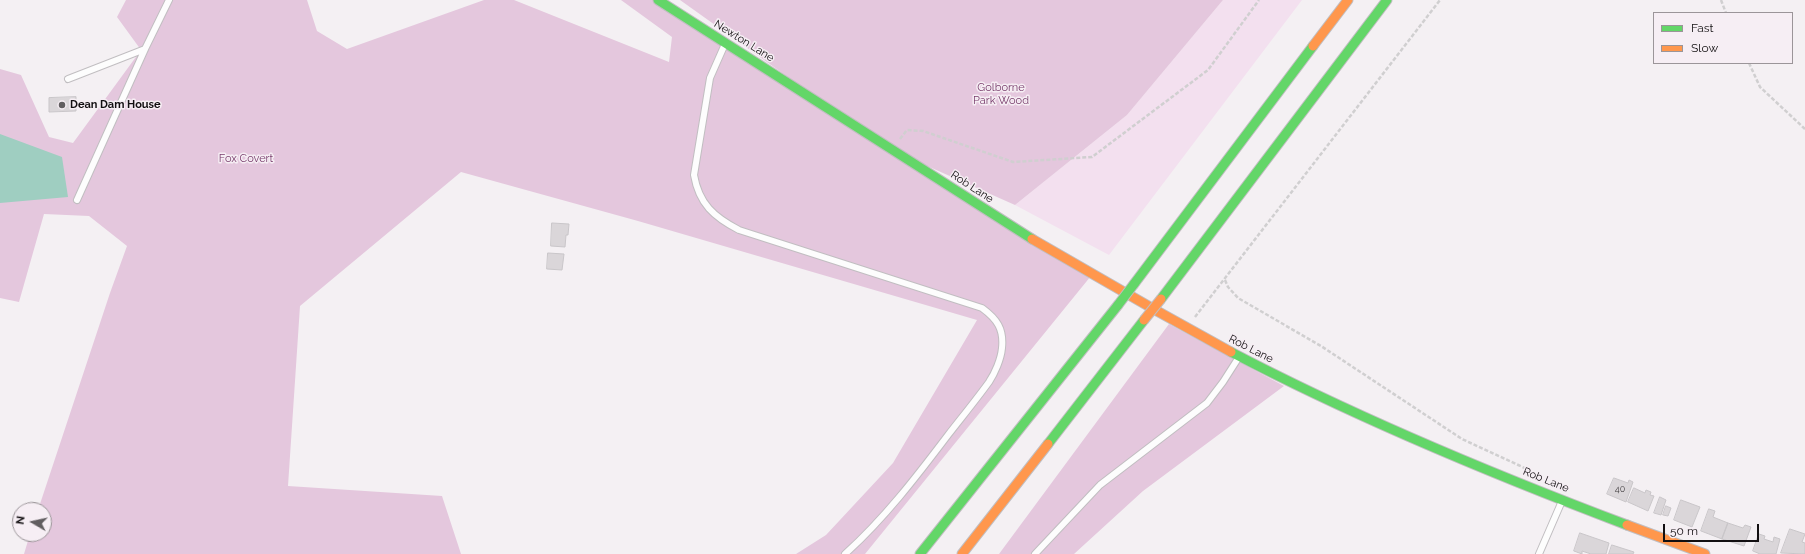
<!DOCTYPE html>
<html>
<head>
<meta charset="utf-8">
<style>
  body { margin:0 }
  #map { position:relative; width:1805px; height:554px; overflow:hidden; background:#f4f0f3; font-family:Raleway,sans-serif }
  canvas { display:block }
  .legend { position:absolute; left:1653px; top:12px; width:140px; height:52px; box-sizing:border-box; background:#f6eef4; border:1px solid #9b9599; margin:0; padding:5px 7px; list-style:none; font-size:12px; color:#120f11 }
  .legend li { display:flex; align-items:center; gap:8px; height:20px }
  .legend b { width:20px; border:1px solid #9b9599 }
  .north { position:absolute; left:12px; top:502px; width:40px; height:40px; box-sizing:border-box; background:#f6eef4; border:1px solid #9b9599; border-radius:50%; rotate:279deg; font-size:11px; font-weight:700; line-height:16px; text-align:center; color:#120f11 }
  .north::after { content:''; display:block; margin:auto; width:14px; height:18px; background:#615e60; clip-path:polygon(50% 0,100% 100%,50% 72%,0 100%) }
  .scale { position:absolute; left:1663px; top:524px; width:96px; height:18px; box-sizing:border-box; border:2px solid #120f11; border-top:0; padding-left:5px; font-size:12px; line-height:14px; white-space:nowrap; color:#120f11; -webkit-text-stroke:3px #f6eef4; paint-order:stroke }
</style>
</head>
<body>
<div id="map">
<canvas width="1805" height="554"></canvas>
<ul class="legend">
<li><b style="height:5px;background:#63d668"></b>Fast</li>
<li><b style="height:5px;background:#ff974d"></b>Slow</li>
</ul>
<div class="north">N</div>
<div class="scale">50 m</div>
</div>
<script>
const ctx = document.querySelector('canvas').getContext('2d');
ctx.lineJoin = 'round';
function fill(path, color) { ctx.fillStyle = color; ctx.fill(path, 'evenodd'); }
function strokePath(path, color, width, dash) { ctx.strokeStyle = color; ctx.lineWidth = width; ctx.lineCap = dash ? 'butt' : 'round'; ctx.setLineDash(dash || []); ctx.stroke(path); }
function drawText(font, color, halo, rows, align = 'center') {
  ctx.font = font + ' Raleway,sans-serif'; ctx.lineWidth = 3; ctx.setLineDash([]); ctx.textBaseline = 'middle'; ctx.strokeStyle = halo; ctx.fillStyle = color; for (const [text, x, y, turn = 0] of rows) {
    ctx.save(); ctx.translate(x, y); ctx.rotate((+turn || 0) * Math.PI / 180); ctx.textAlign = isNaN(turn) ? turn : align; if (halo) ctx.strokeText(text, 0, 0); ctx.fillText(text, 0, 0); ctx.restore();
  }
}
fill(new Path2D(`
  M1223 0H1302L1109 255 1015 205 1127 115Z`), '#f3e0ef');
fill(new Path2D(`
  M126 0H307L317 31 347 49 484 0H514L669 62 672 37 621 0H656L872 137 680 0H1223L1127 115 1015 205 898 153 1095 271 865 554H796L826 535 893 463 977 320 638 221 461 172 300 306 288 486 442 496 461 554H24L30 534H44V510H38L110 293 127 246 89 216 44 214 19 302 0 298V69L21 75 49 137 73 143 141 50 117 17Z
  M1169 324 1284 386 1143 491 1074 554H999Z`), '#e4c7dd');
fill(new Path2D(`
  M0 134 62 157 68 197 0 203Z`), '#9fcec1');
const building = new Path2D(`
  M76 97V111L49 112V98Z
  M552 223 569 224 568 235H566L565 247 551 246Z
  M548 253 564 254 562 270 547 269Z
  M1614 478 1628 483 1629 480 1633 482 1626 502 1607 494Z
  M1634 488 1645 493 1646 490 1651 492 1650 495 1654 496 1648 511 1628 502Z
  M1660 497 1666 500 1661 515 1654 513Z
  M1681 500 1700 507 1692 527 1674 520Z
  M1666 506 1671 508 1668 516 1663 515Z
  M1709 509 1715 511 1713 517 1728 523 1722 539 1701 531Z
  M1728 523 1743 528 1745 525 1751 527 1744 546 1722 539Z
  M1790 529 1805 534 1802 542 1805 543V554L1781 553Z
  M1580 533 1609 543 1606 554H1591L1582 551V554L1574 551Z
  M1759 534 1765 536 1764 539 1773 542 1774 537 1780 539 1776 554H1760L1753 551Z
  M1612 545 1634 552 1633 554H1609Z`);
fill(building, '#dad6d9');
strokePath(building, '#c9c6c9', 1);
const lane = new Path2D(`
  M725 44 710 78 694 175C699 204 714 217 739 230L982 308C997 319 1004 329 1002 348 1001 359 995 373 989 382 976 400 962 417 948 435 917 476 884 519 845 554
  M68 79 145 49
  M77 200 145 49 169 0
  M1035 554 1100 485 1207 403 1223 382 1239 357
  M1539 554 1562 501`);
const fast = new Path2D(`
  M658 0 1032 239
  M1134 284 1313 46
  M1161 299 1387 0
  M1231 352C1359 419 1492 474 1627 525
  M1048 444 1144 320
  M920 554 1118 305`);
const slow = new Path2D(`
  M1313 46 1348 0
  M1032 239 1157 311 1231 352
  M1627 525 1705 554
  M962 554 1048 444`);
strokePath(lane, '#c1bec1', 8);
strokePath(fast, '#c1bec1', 11);
strokePath(slow, '#c1bec1', 11);
strokePath(new Path2D(`
  M1721 0 1726 13
  M1749 63 1760 87 1805 129
  M900 139 907 130 923 131 1013 162 1092 157 1208 70 1259 0
  M1225 280 1228 287 1238 298 1321 346 1462 439 1529 470
  M1195 317 1440 0`), '#d0cfd0', 2.5, [4, 2]);
strokePath(lane, '#fdfdfd', 6);
strokePath(fast, '#63d668', 9);
strokePath(slow, '#ff974d', 9);
const fastBridge = new Path2D(`
  M1118 305 1134 284`);
const slowBridge = new Path2D(`
  M1144 320 1161 299`);
strokePath(fastBridge, '#c1bec1', 11, []);
strokePath(slowBridge, '#c1bec1', 11, []);
strokePath(fastBridge, '#63d668', 9);
strokePath(slowBridge, '#ff974d', 9);
for (const [x, y, r, color] of [
  [62,105,4,"#615e60"]
]) { const dot = new Path2D(); dot.arc(x, y, r, 0, 2 * Math.PI); ctx.fillStyle = color; ctx.fill(dot); strokePath(dot, '#f6eef4', 1.5); }
drawText('9px', '#444143', null, [
  ["40",1620,489]
]);
drawText('11px', '#120f11', '#f6eef4', [
  ["Newton Lane",744,41,32],
  ["Rob Lane",972,187,33],
  ["Rob Lane",1251,349,27],
  ["Rob Lane",1546,480,22]
]);
drawText('11px', '#773b6b', '#f6eef4', [
  ["Golborne",1001,88],
  ["Park Wood",1001,101],
  ["Fox Covert",246,159]
]);
drawText('bold 11px', '#120f11', '#f6eef4', [
  ["Dean Dam House",70,105]
], 'left');
</script>
</body>
</html>
